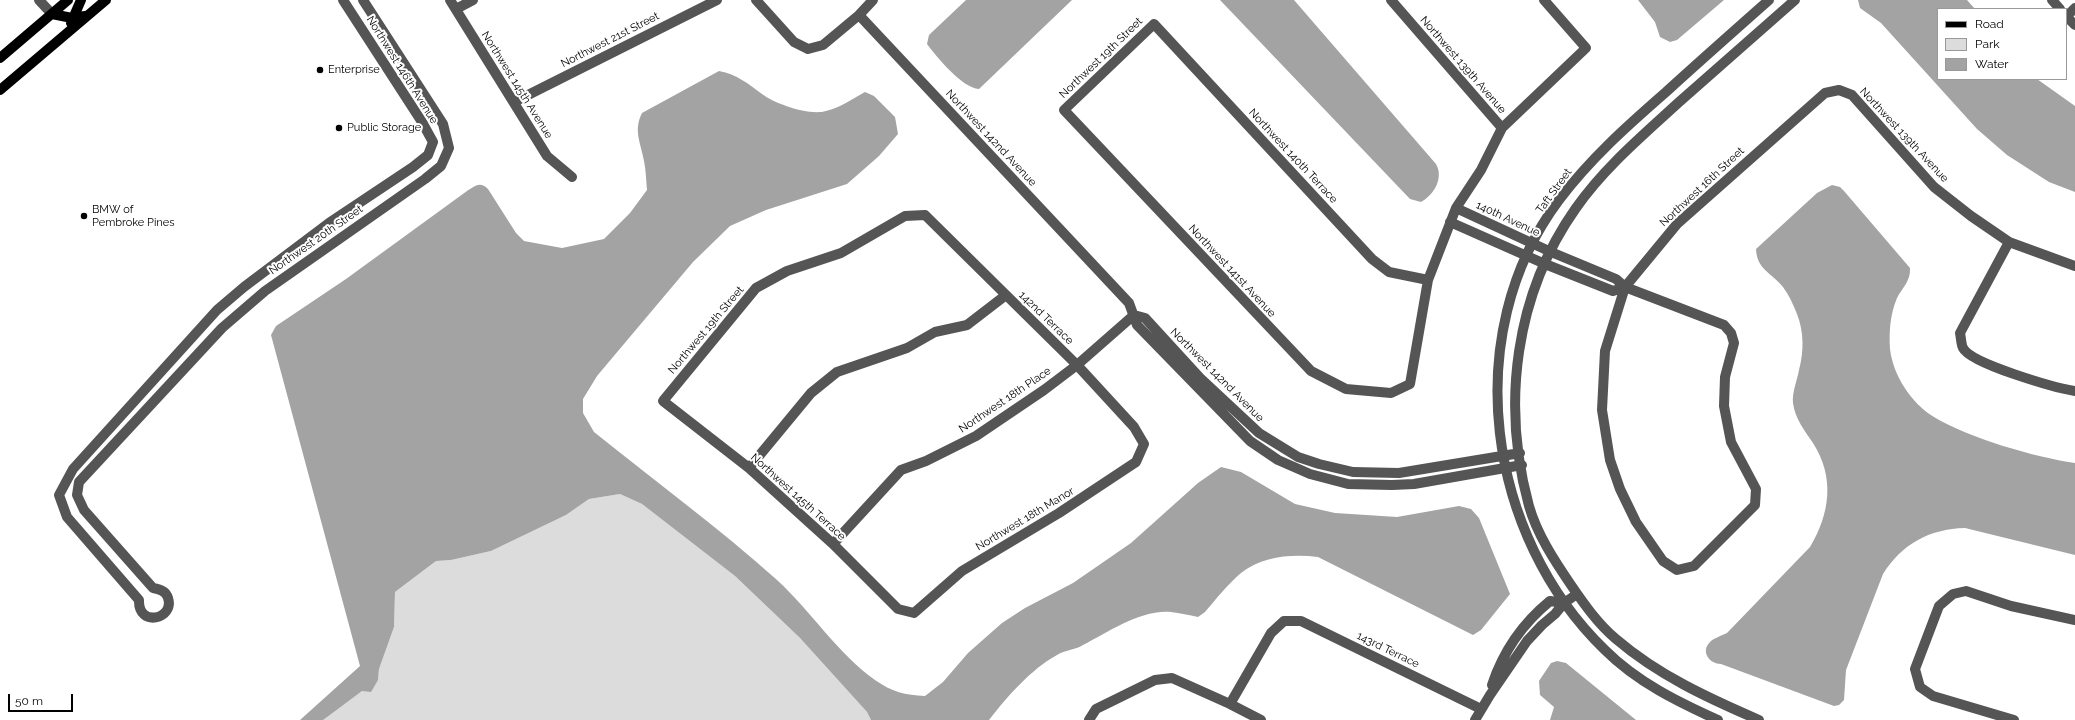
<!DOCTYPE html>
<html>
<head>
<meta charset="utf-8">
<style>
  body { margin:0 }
  #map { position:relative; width:2075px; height:720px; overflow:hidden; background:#fff; font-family:Raleway,sans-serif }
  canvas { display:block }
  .legend { position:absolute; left:1937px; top:8px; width:130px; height:72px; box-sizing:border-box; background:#fff; border:1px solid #999; margin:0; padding:5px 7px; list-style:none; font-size:12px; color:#000 }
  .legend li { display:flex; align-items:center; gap:8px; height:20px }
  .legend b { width:20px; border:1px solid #999 }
  .scale { position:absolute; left:8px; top:694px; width:65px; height:18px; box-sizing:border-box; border:2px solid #000; border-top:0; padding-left:5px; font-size:12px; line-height:14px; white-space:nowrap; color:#000; -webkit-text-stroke:3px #fff; paint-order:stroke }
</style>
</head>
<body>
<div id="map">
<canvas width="2075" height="720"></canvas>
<ul class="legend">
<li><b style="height:5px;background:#000"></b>Road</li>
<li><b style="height:11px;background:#dcdcdc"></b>Park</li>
<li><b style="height:11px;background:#a3a3a3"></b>Water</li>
</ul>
<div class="scale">50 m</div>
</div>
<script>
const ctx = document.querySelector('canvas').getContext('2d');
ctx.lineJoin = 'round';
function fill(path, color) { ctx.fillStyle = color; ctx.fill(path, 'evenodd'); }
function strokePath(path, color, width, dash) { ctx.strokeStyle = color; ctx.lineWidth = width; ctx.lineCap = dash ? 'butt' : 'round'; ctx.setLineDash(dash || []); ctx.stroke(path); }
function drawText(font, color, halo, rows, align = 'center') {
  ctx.font = font + ' Raleway,sans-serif'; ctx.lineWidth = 4; ctx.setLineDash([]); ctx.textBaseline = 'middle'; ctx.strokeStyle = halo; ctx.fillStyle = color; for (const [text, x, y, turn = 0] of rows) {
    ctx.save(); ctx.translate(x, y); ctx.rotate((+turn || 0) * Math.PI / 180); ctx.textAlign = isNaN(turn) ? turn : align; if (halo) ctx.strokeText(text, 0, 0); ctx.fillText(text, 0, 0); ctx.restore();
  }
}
fill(new Path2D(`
  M620 494 642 504 735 576 800 638 867 712 871 720H323L343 704 378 680 379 669 394 627 395 592 436 561 451 560 491 551 566 515 589 499Z`), '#dcdcdc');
fill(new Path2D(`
  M966 0H1072L979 89C962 88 937 57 927 44L929 35Z
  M1220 0H1294L1436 164C1444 178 1434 195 1421 202L1410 199Z
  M1638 0H1724L1677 40 1670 42 1660 37 1655 22Z
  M1858 0H1967L1975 9H1938V79H2037L2075 106V192L2049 182 2007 155 1977 129 1881 23 1860 8Z
  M719 71C737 74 748 84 762 94 775 104 810 116 826 111 840 108 852 99 865 92L874 96 895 117 898 134 879 156 847 184 766 210 730 226 693 262 597 376 583 399V413L594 432C655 481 719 528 777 580 810 610 839 655 875 680 892 692 905 695 925 696L943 682 968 653 1002 623 1025 608 1073 583 1131 543 1198 483 1221 467 1241 472 1295 504 1335 513 1397 517 1459 506 1471 509 1479 518 1510 594 1481 630 1473 635 1318 557C1292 554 1263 556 1241 573 1228 584 1216 599 1205 612L1198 617C1189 615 1180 613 1171 612 1142 609 1108 632 1083 645 1075 650 1065 650 1057 655 1030 670 1008 696 989 720H871L867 712 800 638 735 576 642 504 620 494 589 499 566 515 491 551 451 560 436 561 395 592 394 627 379 669 378 680 371 692 362 691 323 720H300L360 666 271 335 276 326 346 279 467 191C475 186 480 181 488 189L516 233 524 241 562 248 604 239 630 213 647 190C646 180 646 170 644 161 641 143 633 131 642 113Z
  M1832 185 1840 187 1844 191 1910 268C1911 281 1902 288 1897 298 1890 314 1889 333 1890 349 1893 375 1911 403 1934 417 1969 438 2034 457 2075 463V555L1965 528C1929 529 1902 544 1883 574L1846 670 1844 700 1839 705 1834 706 1721 664C1710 664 1700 652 1710 642 1714 638 1721 636 1727 633L1810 547C1830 514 1835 477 1813 443 1805 431 1795 419 1793 403 1792 392 1797 381 1799 370 1804 351 1804 332 1797 314 1793 304 1789 295 1783 287 1771 272 1757 270 1756 249L1817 193Z
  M1557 661 1566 663 1636 720H1550L1554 707 1540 695 1539 681 1551 663Z`), '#a3a3a3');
strokePath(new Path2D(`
  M39 0 52 14
  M343 0 422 122 433 142 428 155 413 167 329 223 244 287 217 310 73 469 59 495 67 517 139 600C138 628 175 619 168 598 166 591 160 589 153 588L84 510 77 495 79 482 222 328 265 291 425 179 441 166 449 148 443 124 363 0
  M450 0 547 156 572 177
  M756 0 794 42 808 49 823 45 859 15 873 0
  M1391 0 1502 128
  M2052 0 2060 9
  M456 9 473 0
  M859 15 1129 303 1137 325 1250 441 1278 460 1310 474 1348 484 1392 485 1414 484 1522 465
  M2066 16 2075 25
  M2066 17 2075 8
  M514 102 717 0
  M1456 208 1551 252 1616 279 1625 287 1724 325 1731 333 1734 343 1725 377 1724 406 1731 442 1756 489 1755 505 1694 566 1677 570 1663 561 1636 522 1620 489 1610 460 1602 410 1605 351 1625 287 1677 224 1825 93 1839 90 1852 95 1934 187 1971 216 2009 242 2075 266
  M925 215 1077 365 1134 427 1144 444 1136 462 1059 513 962 571 914 613 898 609 833 544 749 468 663 401 756 288 787 271 841 253 905 216Z
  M1450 222 1545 264 1613 291 1625 287
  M2009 242 1960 333C1961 337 1961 344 1963 348 1971 364 2056 388 2075 391
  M1428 280 1389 272 1372 259 1154 24 1064 110 1311 371 1346 389 1391 393 1410 384 1428 280 1456 208 1481 170 1502 128 1586 48 1544 0
  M1134 315 1145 318 1200 378 1259 433 1298 457 1319 464 1353 472 1399 473 1520 453
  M749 468 811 393 837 372 907 348 935 332 967 325 1006 295
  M833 544 901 470 926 461 976 436 1044 390 1077 365 1134 315
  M1492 685C1503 652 1523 623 1550 601L1564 603
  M1230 704 1261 720
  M1089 720 1096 709 1155 680 1172 678 1230 704 1271 633 1284 621H1301L1481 709
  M1475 720 1490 695 1527 641 1542 625 1555 614 1564 603 1577 594
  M1718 720C1678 702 1637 682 1605 650 1487 536 1458 335 1559 200 1591 158 1627 126 1666 92 1700 61 1734 31 1769 0
  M1759 720C1708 698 1658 675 1616 639 1598 624 1584 604 1571 585 1554 560 1537 534 1529 506 1501 404 1515 294 1576 208 1604 168 1642 136 1678 103 1717 69 1756 34 1795 0
  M2014 720 1933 696 1920 687 1915 669 1939 606 1953 594 1966 591 2011 606 2075 620`), '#555', 10);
strokePath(new Path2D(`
  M52 14 72 18 85 16
  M71 23 81 0
  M0 58 68 0
  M0 90 106 0`), '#000', 10);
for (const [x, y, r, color] of [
  [320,70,4,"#000"],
  [339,128,4,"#000"],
  [84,216,4,"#000"]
]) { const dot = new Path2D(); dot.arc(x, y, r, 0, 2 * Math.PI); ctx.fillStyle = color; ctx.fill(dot); strokePath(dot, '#fff', 1.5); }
drawText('11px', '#000', '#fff', [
  ["Northwest 21st Street",610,40,-27],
  ["Northwest 19th Street",1101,58,-44],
  ["Northwest 139th Avenue",1463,65,49],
  ["Northwest 146th Avenue",402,70,58],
  ["Northwest 145th Avenue",517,85,58],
  ["Northwest 139th Avenue",1904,135,47],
  ["Northwest 142nd Avenue",991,138,47],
  ["Northwest 140th Terrace",1293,156,47],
  ["Northwest 16th Street",1702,187,-43],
  ["Taft Street",1554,191,-54],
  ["140th Avenue",1508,219,25],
  ["Northwest 20th Street",316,240,-35],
  ["Northwest 141st Avenue",1232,271,47],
  ["142nd Terrace",1046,318,44],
  ["Northwest 19th Street",706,330,-50],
  ["Northwest 142nd Avenue",1217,375,45],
  ["Northwest 18th Place",1005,400,-34],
  ["Northwest 145th Terrace",798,497,42],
  ["Northwest 18th Manor",1025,519,-31],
  ["143rd Terrace",1388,650,26]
]);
drawText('11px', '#000', '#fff', [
  ["Enterprise",328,70],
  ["Public Storage",347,128],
  ["BMW of",92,210],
  ["Pembroke Pines",92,223]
], 'left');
</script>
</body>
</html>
